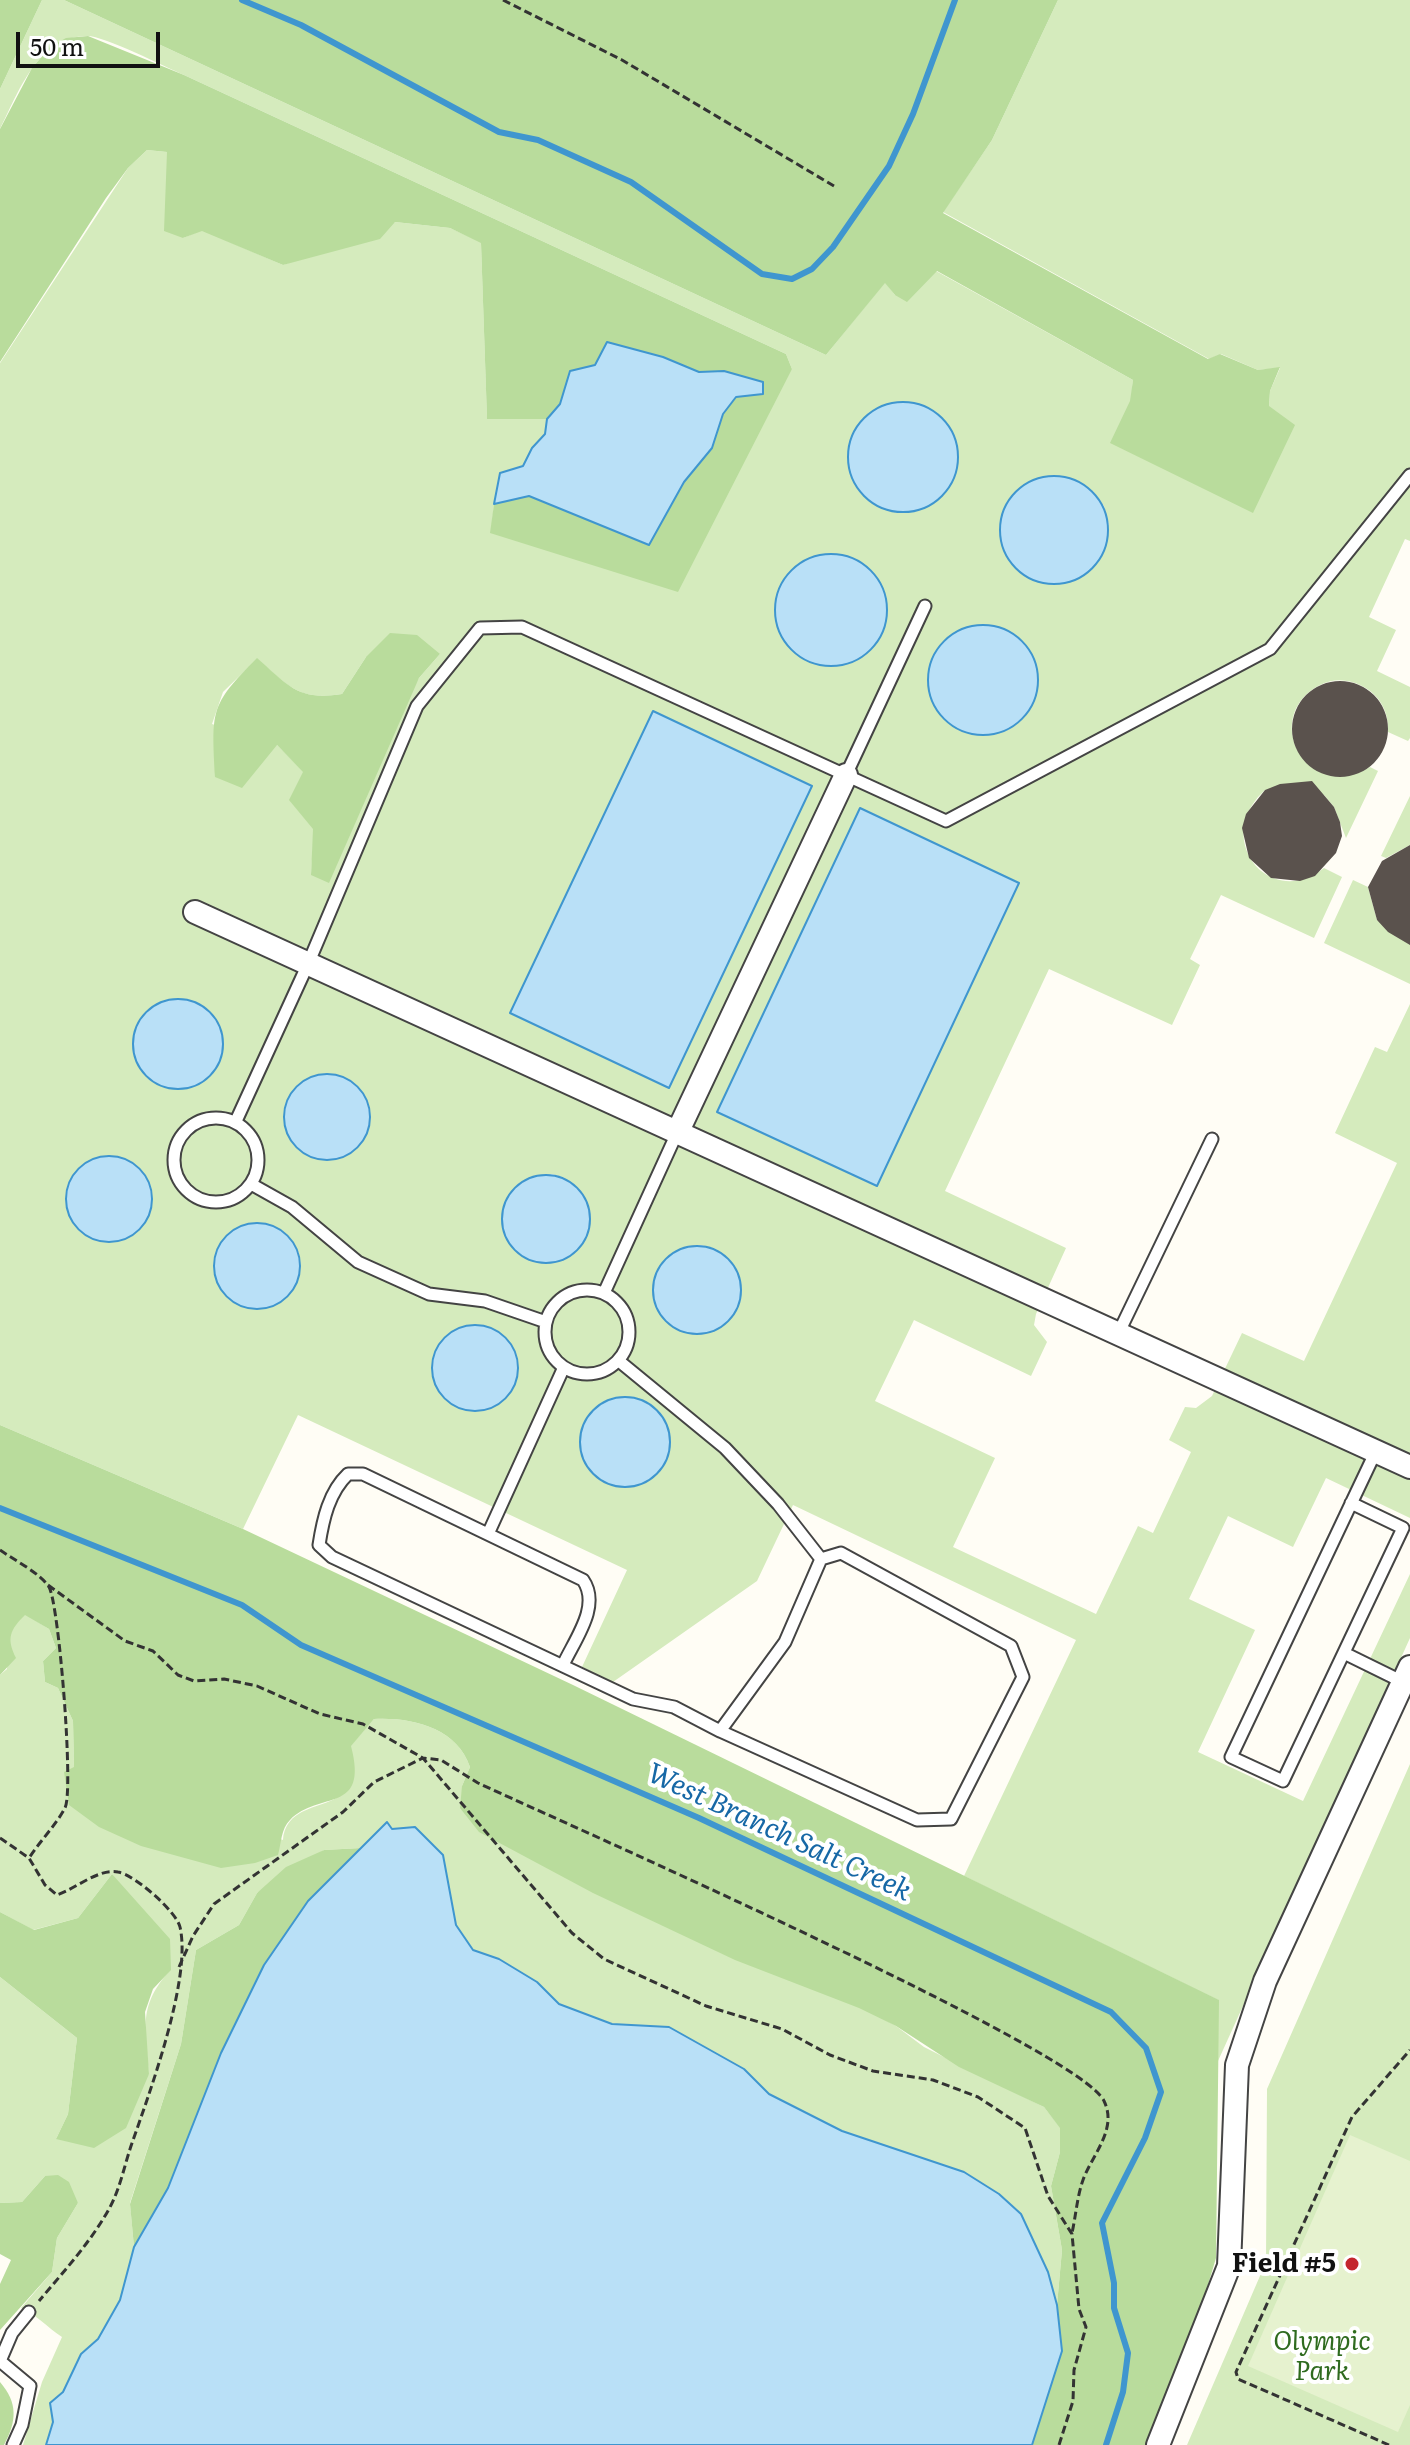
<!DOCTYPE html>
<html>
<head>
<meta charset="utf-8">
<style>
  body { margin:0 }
  #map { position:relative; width:1410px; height:2445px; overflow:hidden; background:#fffdf5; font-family:Literata,serif }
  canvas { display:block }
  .scale { position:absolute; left:16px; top:32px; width:144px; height:36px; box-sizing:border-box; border:4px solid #111; border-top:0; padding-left:10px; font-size:24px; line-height:28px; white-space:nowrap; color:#111; -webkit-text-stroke:6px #fff; paint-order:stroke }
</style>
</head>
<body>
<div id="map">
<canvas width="1410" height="2445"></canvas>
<div class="scale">50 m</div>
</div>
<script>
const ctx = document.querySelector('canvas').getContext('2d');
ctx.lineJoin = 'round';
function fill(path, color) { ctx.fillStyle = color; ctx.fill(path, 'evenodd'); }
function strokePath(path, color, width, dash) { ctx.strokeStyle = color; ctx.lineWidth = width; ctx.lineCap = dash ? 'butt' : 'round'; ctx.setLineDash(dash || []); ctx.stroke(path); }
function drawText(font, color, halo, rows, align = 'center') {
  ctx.font = font + ' Literata,serif'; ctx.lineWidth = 8; ctx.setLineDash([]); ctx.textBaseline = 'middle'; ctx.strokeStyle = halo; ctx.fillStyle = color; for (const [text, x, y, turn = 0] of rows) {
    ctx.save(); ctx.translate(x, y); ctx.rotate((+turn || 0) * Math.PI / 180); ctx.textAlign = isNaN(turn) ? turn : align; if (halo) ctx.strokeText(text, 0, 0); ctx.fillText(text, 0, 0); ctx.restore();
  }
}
fill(new Path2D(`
  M42 0H64L826 355 885 282 895 295 936 271 1133 380 1131 401 1269 406 1270 391 1280 368 1258 370 1221 354 1209 359 943 212 992 140 1058 0H1410V541L1405 539 1369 617 1396 630 1377 671 1410 687V738L1408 741 1388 732C1389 712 1380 695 1362 686 1349 679 1333 678 1320 685 1260 716 1305 803 1370 767L1378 771 1346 838 1334 807 1324 795 1265 790C1211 839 1270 911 1324 868L1342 877 1314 938 1221 895 1190 959 1200 965 1172 1025 1049 969 945 1191 1066 1248 1036 1314 1034 1325 1047 1342 1031 1376 914 1320 875 1401 995 1458 953 1547 1096 1614 1138 1526 1153 1533 1191 1452 1169 1440 1185 1407 1196 1408 1212 1396 1242 1333 1304 1361 1397 1163 1335 1133 1375 1047 1387 1052 1410 1004V1518L1326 1478 1293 1547 1228 1516 1189 1599 1255 1630 1198 1752 1303 1801 1410 1574V1638L1218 2061V2000L964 1876 1076 1640 793 1505 757 1581 613 1682 582 1667 627 1570 298 1415 243 1529 0 1425V363L128 168 147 150 167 152 183 238 202 230 283 265 395 222 450 228 481 242 487 418 663 357 494 505 491 533 792 369 786 354 184 75C165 67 105 36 87 36 38 36 18 93 0 129V89ZM910 402 927 407 917 511 898 513 880 508 848 451C857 420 878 403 910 402ZM1093 491 1104 506 1109 525 1006 556 1000 523ZM836 554C868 562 886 583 887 617L824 666 807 661 791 650 816 555ZM988 625 1006 630 1023 718 1010 729 993 735 969 627ZM440 654 419 678 311 874 314 829 290 800 304 772 277 745 212 724 223 692 257 659C289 686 298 701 342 694L366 657ZM332 1074 345 1078 338 1159C271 1164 266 1077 332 1074ZM88 1161 105 1242C63 1231 53 1188 88 1161ZM552 1174 565 1178 572 1255 542 1263 528 1259 525 1180ZM282 1230 299 1253 256 1309 231 1301ZM701 1245 716 1249 741 1295C732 1325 708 1339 678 1330L686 1247ZM617 1397C646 1396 662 1410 670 1438L606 1483 586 1464C585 1429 579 1411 617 1397Z
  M1410 796V845L1386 858 1381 856Z
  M1353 880 1368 887 1377 920 1410 941V984L1324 943Z
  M25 1614 49 1629 56 1648 43 1661 45 1682 58 1688 73 1721 74 1767 283 1840C288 1787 372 1824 350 1746L374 1719C412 1717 457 1728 470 1767L462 1786 896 2026 924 2047 1044 2107 1060 2127V2152L1051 2186 1062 2250 1057 2305 1048 2272 1021 2214 999 2194 964 2172 842 2131 768 2094 744 2069 669 2027 612 2024 559 2004 537 1982 499 1959 473 1950 456 1925 443 1855 434 1845 392 1829 387 1823 361 1848 324 1850 257 1893 239 1925 196 1950 181 2044 130 2203 134 2247 120 2300 98 2339 81 2354 63 2392 50 2403 53 2422 46 2445H23L42 2382 62 2337C47 2327 38 2316 21 2308L52 2272 57 2238 78 2203 45 2176 22 2202 0 2203V1977L77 2038 68 2114 56 2139 149 2074C146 2027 137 2007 171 1969L112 1874 78 1918 33 1930 0 1912V1675L7 1669 10 1630Z
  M1410 1764V2445H1187L1266 2262 1267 2089Z`), '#d5ebbd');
fill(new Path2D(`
  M0 0H42L0 89Z
  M64 0H1058L992 140 943 213 1208 359 1220 354 1258 370 1280 367 1270 391 1269 406 1295 425 1253 513 1110 443 1130 401 1133 380 937 271 907 302 895 295 885 283 826 355Z
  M88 36 184 75 786 354 792 369 678 592 490 533 494 504 529 496 649 545 684 482 712 448 723 414 736 397 724 371 699 372 663 357 570 371 560 404 547 419H487L481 243 450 228 395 222 380 239 283 265 202 231 183 238 164 231 167 152 147 150 128 168 106 198 0 362V129L32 68 50 47 66 38Z
  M390 633 417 635 440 654 419 678 329 883 311 875 313 829 289 800 303 772 277 745 242 788 215 777C212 711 209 706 257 658 289 686 298 701 342 694L366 657Z
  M0 1425 243 1529 573 1685 1219 2000 1216 2258 1194 2332 1146 2445H1032L1062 2350 1057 2305 1062 2250 1051 2186 1060 2152V2128L1044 2107 959 2067 896 2026 859 2008 735 1960 593 1893 479 1832 460 1808 462 1786 470 1767C457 1728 412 1717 374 1719L351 1746C369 1815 319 1790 290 1820 281 1828 281 1845 278 1855L255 1863 221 1868 141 1846 99 1827 69 1805 64 1772 74 1767 73 1721 58 1688 45 1682 43 1661 56 1648 49 1629 25 1615C10 1630 6 1638 16 1658L0 1675Z
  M361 1848 308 1901 264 1965 221 2053 168 2188 134 2247 130 2204 181 2044 196 1950 239 1925 257 1893 286 1867 324 1850Z
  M112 1874 170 1939 171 1970 153 1989 145 2012 149 2074 126 2128 94 2148 56 2139 68 2114 77 2038 0 1977V1912L34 1930 78 1918Z
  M58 2175 69 2182 78 2203 57 2238 52 2272 0 2330V2284L11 2260 0 2254V2203L22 2202 45 2176Z
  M0 2382C18 2403 17 2421 4 2445H0Z`), '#b9dc9c');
fill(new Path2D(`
  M1350 2135 1410 2161V2405L1398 2432 1248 2366Z`), '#e6f2cf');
const water = new Path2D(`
  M607 342 663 357 699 372 724 371 763 382V394L736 397 723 414 712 448 684 482 649 545 529 496 494 504 500 473 523 466 532 448 545 434 547 419 560 404 570 371 595 365Z
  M848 457a55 55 0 1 1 110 0a55 55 0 1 1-110 0Z
  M1000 530a54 54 0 1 1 108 0a54 54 0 1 1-108 0Z
  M775 610a56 56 0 1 1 112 0a56 56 0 1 1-112 0Z
  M928 680a55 55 0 1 1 110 0a55 55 0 1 1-110 0Z
  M653 711 812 786 669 1088 510 1013Z
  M860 808 1019 883 877 1186 717 1112Z
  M133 1044a45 45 0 1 1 90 0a45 45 0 1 1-90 0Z
  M284 1117a43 43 0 1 1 86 0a43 43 0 1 1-86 0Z
  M66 1199a43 43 0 1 1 86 0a43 43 0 1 1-86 0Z
  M502 1219a44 44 0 1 1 88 0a44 44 0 1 1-88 0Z
  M214 1266a43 43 0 1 1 86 0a43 43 0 1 1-86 0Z
  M653 1290a44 44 0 1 1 88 0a44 44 0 1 1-88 0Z
  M432 1368a43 43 0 1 1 86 0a43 43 0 1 1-86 0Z
  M580 1442a45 45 0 1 1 90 0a45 45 0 1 1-90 0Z
  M387 1822 392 1829 415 1827 443 1855 456 1925 473 1950 499 1959 537 1982 559 2004 612 2024 669 2027 744 2069 769 2094 842 2131 964 2172 999 2194 1021 2214 1048 2272 1057 2305 1062 2351 1032 2445H46L53 2422 50 2403 63 2392 81 2354 98 2339 120 2300 134 2247 168 2188 221 2053 264 1965 308 1901Z`);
fill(water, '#b9e0f7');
strokePath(water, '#3f96cf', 2);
strokePath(new Path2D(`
  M242 0 301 25 499 132 538 140 631 182 762 274 792 279 812 269 833 247 889 166 913 114 955 0
  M0 1508 242 1605 301 1645 699 1818 1111 2012 1146 2048 1161 2092 1145 2138 1102 2223 1114 2283V2308L1128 2353 1123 2392 1106 2445`), '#3f96cf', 6);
fill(new Path2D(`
  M1292 729a48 48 0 1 1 96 0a48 48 0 1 1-96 0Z
  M1312 781 1334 807 1340 822 1342 836 1336 853 1315 876 1300 881 1271 878 1249 858 1242 828 1246 814 1265 790 1280 784Z
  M1410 845V945L1388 932 1377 920 1368 887 1382 861Z`), '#5a524d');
const service = new Path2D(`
  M846 775 925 606
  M174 1160a42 42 0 1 1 84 0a42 42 0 1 1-84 0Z
  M236 1121 308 964 417 706 480 628 522 627 946 821 1270 649 1410 475
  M251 1184 292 1207 358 1262 429 1294 485 1301 546 1322
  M545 1332a42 42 0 1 1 84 0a42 42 0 1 1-84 0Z
  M604 1293 677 1133
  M1118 1334 1212 1139
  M1351 1503 1403 1528 1283 1781 1231 1757 1376 1451
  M488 1534 564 1367
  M1344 1653 1403 1682
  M563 1665C575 1639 601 1606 583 1580L363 1474H348C329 1492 323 1519 319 1545L332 1557 633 1699 674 1707 720 1731 785 1642 821 1559 778 1504 725 1448 619 1361
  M720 1731 917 1820 951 1819 1023 1677 1011 1646 841 1553 821 1559
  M13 2445 22 2425 30 2386 0 2361 12 2333 29 2312`);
const minor = new Path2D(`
  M195 912 1410 1467
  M677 1133 846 775
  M1158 2445 1229 2266 1237 2065 1265 1981 1410 1667`);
strokePath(service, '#444', 15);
strokePath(minor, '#444', 26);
strokePath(new Path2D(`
  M503 0 622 60 834 186
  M0 1550C14 1560 40 1573 49 1587 59 1604 74 1791 65 1808 56 1825 40 1841 29 1858
  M48 1585 125 1641 153 1651 178 1675 194 1681 224 1679 257 1686 320 1714 363 1724 423 1758 572 1933 604 1959 706 2006 782 2029 830 2055 873 2071 933 2080 978 2097 1025 2128 1048 2196 1072 2234 1079 2309 1086 2327 1074 2370 1073 2401 1059 2445
  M0 1838 29 1858 45 1885 57 1895C75 1889 99 1868 118 1872 135 1875 176 1911 180 1927 192 1979 149 2094 131 2146 124 2167 120 2189 109 2209 90 2243 64 2271 39 2301
  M179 1967 193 1936 214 1904 343 1812 374 1782 423 1758 441 1760 478 1783C564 1823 1081 2050 1104 2101 1118 2129 1092 2155 1083 2180 1077 2197 1076 2215 1072 2233
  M1389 2445 1238 2379 1236 2372 1352 2117 1410 2050`), '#333', 3, [8, 4]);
strokePath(service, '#fff', 11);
strokePath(minor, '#fff', 22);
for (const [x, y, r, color] of [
  [1352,2264,8,"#c4262e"]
]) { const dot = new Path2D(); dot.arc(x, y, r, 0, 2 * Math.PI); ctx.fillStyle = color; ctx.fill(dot); strokePath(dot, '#fff', 3); }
drawText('bold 26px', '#111', '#fff', [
  ["Field #5",1336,2264]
], 'right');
drawText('italic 26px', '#2f6b1f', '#fff', [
  ["Olympic",1322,2342],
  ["Park",1322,2372]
]);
drawText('italic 28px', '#1768a6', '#fff', [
  ["West Branch Salt Creek",779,1833,25]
]);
</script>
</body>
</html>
